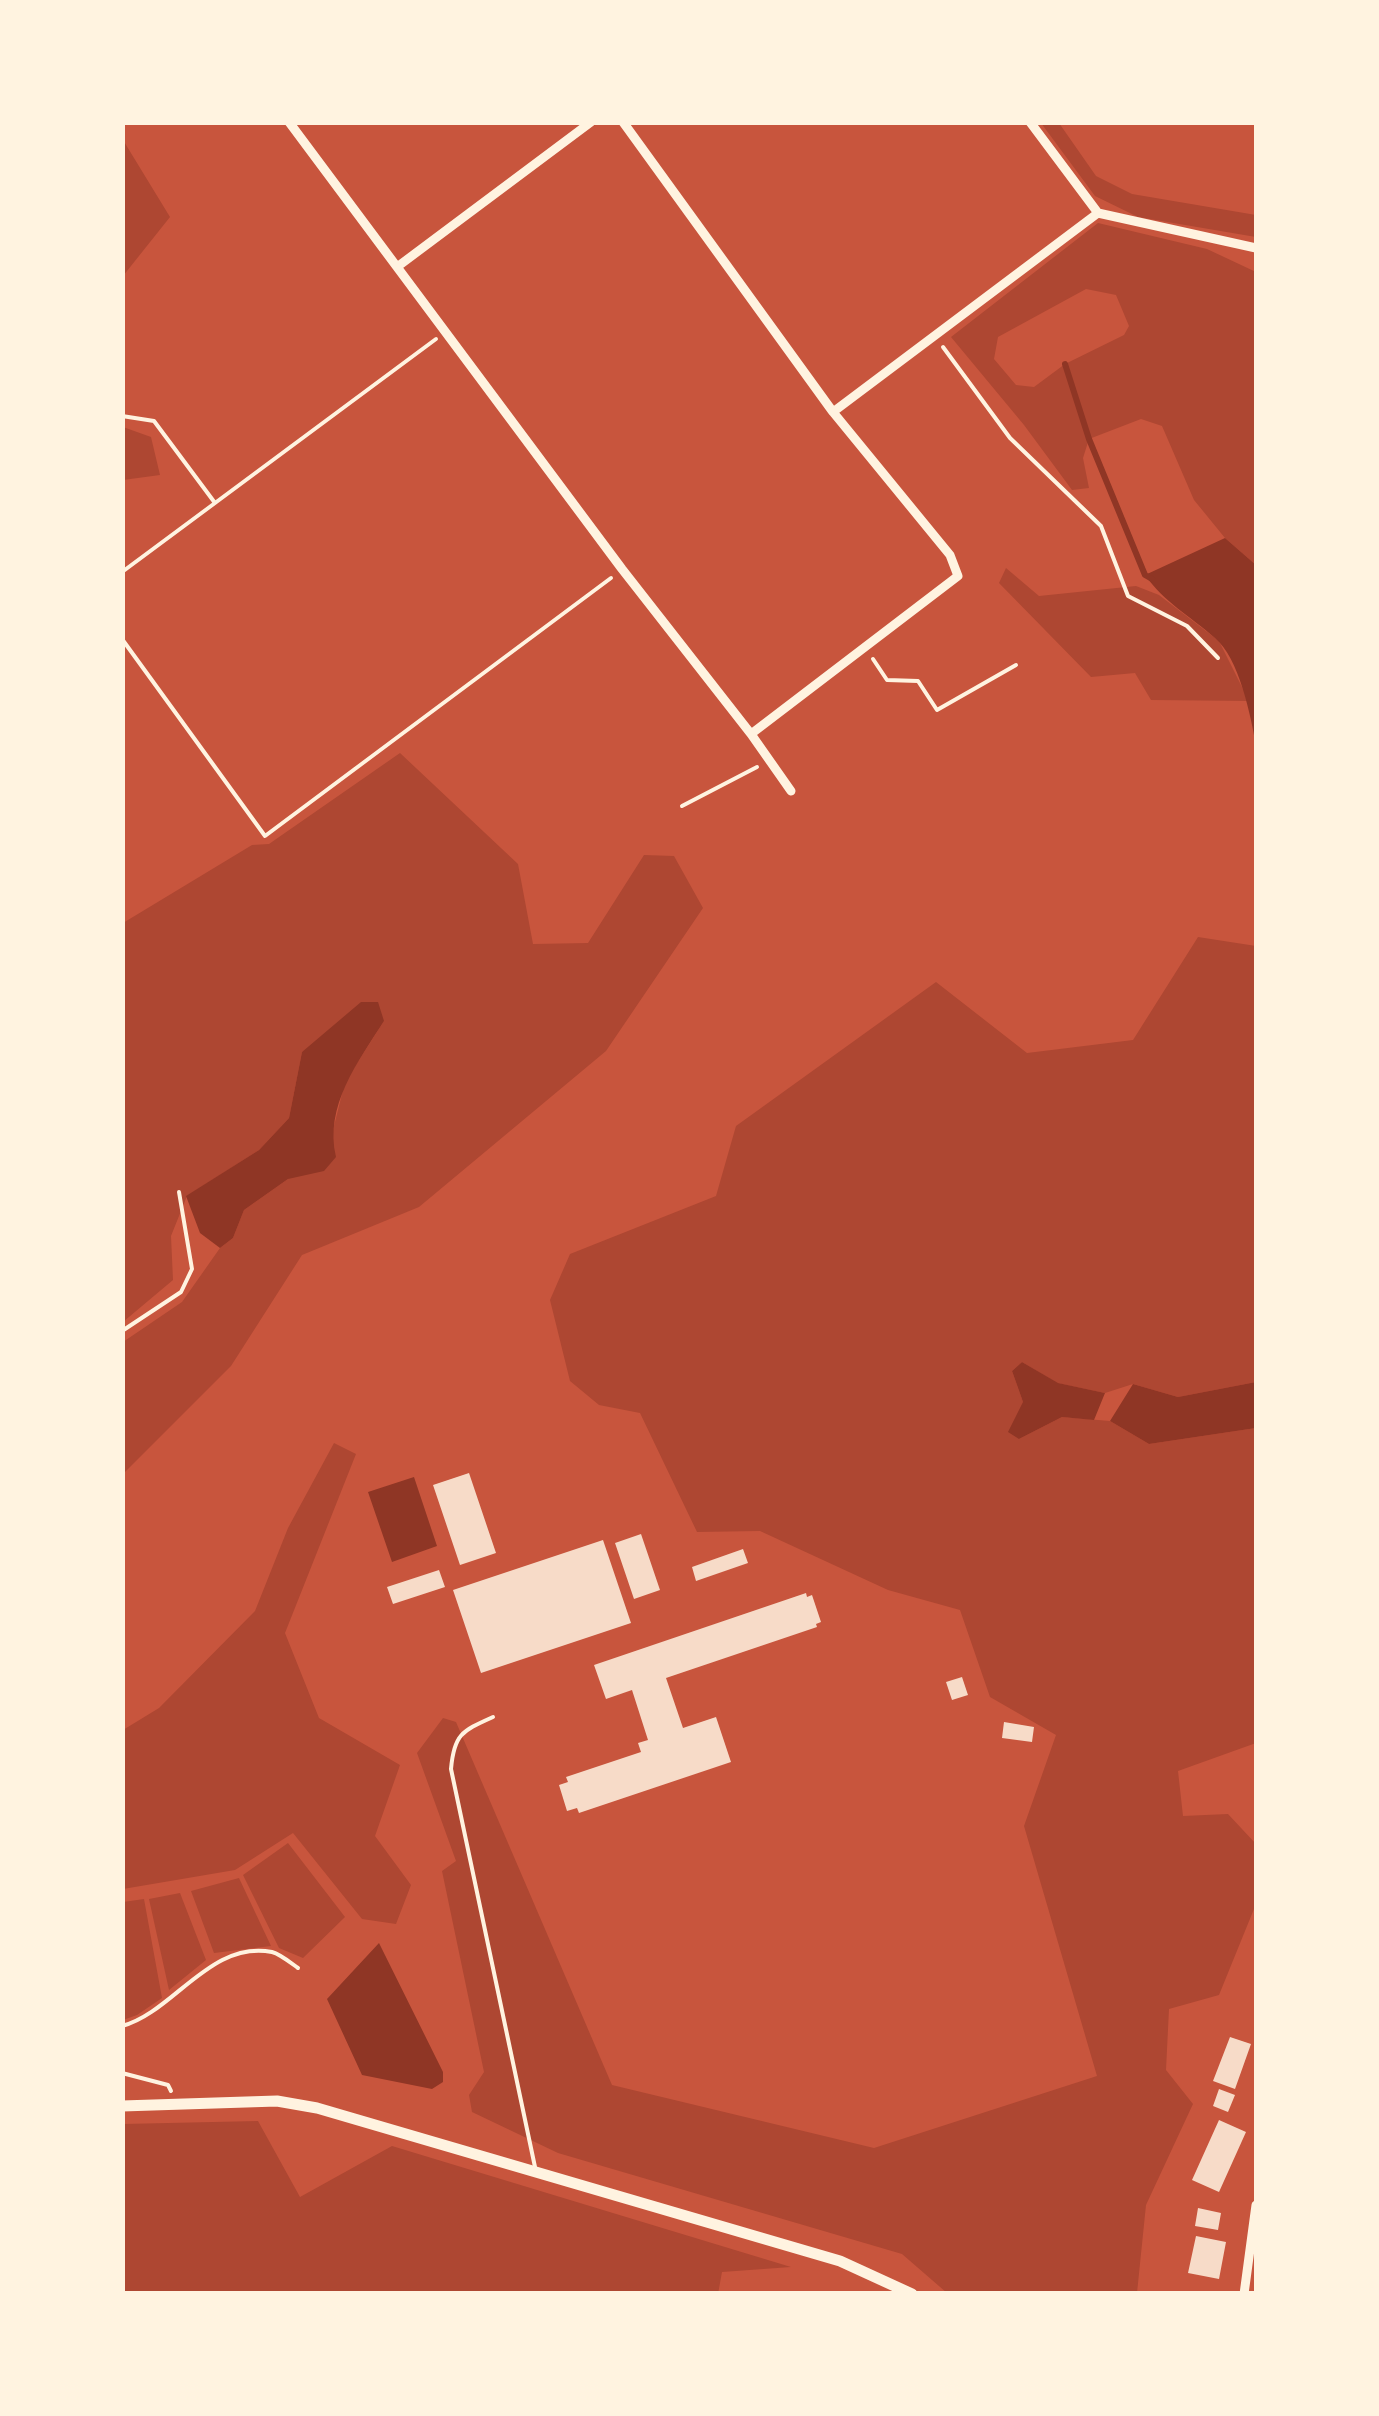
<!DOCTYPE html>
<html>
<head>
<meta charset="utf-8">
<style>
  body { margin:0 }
  #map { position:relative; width:1379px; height:2416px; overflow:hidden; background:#c8553d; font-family:Karla,sans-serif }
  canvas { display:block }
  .frame { position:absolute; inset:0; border:125px solid #fff3e0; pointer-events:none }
</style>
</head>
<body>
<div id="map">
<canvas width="1379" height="2416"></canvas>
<div class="frame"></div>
</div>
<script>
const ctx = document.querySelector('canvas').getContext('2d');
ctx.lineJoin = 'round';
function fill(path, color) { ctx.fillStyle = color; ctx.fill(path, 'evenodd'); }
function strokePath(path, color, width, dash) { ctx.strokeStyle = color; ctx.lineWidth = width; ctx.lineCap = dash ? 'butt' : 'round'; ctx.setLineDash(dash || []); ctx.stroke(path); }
fill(new Path2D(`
  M1041 123H1059L1096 176 1132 194 1256 215V237L1138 217 1095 196Z
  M123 140 170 217 123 276H122Z
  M1098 223 1207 249 1256 272V565L1225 538 1194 500 1162 426 1141 419 1089 439 1083 458 1089 488 1072 490 1024 425 951 337ZM1086 289 1116 295 1129 326 1124 335 1065 364 1034 387 1016 385 994 359 998 337Z
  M123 427 151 437 160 475 123 480Z
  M1006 568 1039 596 1136 586 1159 595 1219 641 1249 701 1151 700 1135 673 1091 677 999 583Z
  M400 753 518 864 533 944 588 943 644 855 674 856 703 908 606 1051 419 1207 302 1255 231 1366 123 1474V1342L182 1302 220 1248 233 1238 244 1210 288 1179 331 1138 345 1082 384 1021 302 1052 289 1118 259 1150 187 1196 171 1236 173 1280 123 1322V923L252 845 269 844Z
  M1198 937 1256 946V1382L1178 1397 1133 1384 1105 1393 1057 1383 1022 1362 1012 1371 1023 1402 1019 1439 1062 1417 1110 1421 1149 1444 1256 1428V1743L1178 1771 1183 1816 1228 1814 1256 1844V1904L1219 1995 1169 2009 1166 2070 1193 2104 1146 2205 1137 2293H947L902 2254 558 2153 472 2112 469 2095 484 2072 442 1871 456 1861 417 1753 443 1718 456 1722 612 2085 874 2148 1097 2076 1024 1826 1056 1735 990 1697 960 1610 888 1590 760 1531 697 1532 640 1413 599 1405 570 1381 550 1300 570 1254 716 1196 736 1126 936 982 1027 1053 1133 1040Z
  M334 1443 356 1454 285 1633 319 1718 400 1765 375 1836 411 1885 396 1924 362 1919 293 1833 235 1870 123 1889V1730L159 1708 255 1611 288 1528Z
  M288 1843 345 1917 303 1958 279 1948 243 1875Z
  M239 1878 271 1946 214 1953 191 1891Z
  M180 1893 206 1960 169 1990 149 1899Z
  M144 1899 162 1998 137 2015 123 2020V1902Z
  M258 2121 300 2197 392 2146 791 2267 722 2272 718 2294 123 2293V2124Z`), '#ae4732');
fill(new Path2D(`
  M1225 538 1256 565V746C1251 716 1239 658 1215 638 1190 616 1164 602 1145 575Z
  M361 1002H378L384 1021C358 1062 324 1106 336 1157L324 1171 288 1179 244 1210 233 1238 220 1248 200 1233 186 1196 259 1150 289 1118 302 1052Z
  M1022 1362 1058 1383 1105 1393 1094 1420 1062 1417 1019 1439 1008 1432 1023 1402 1012 1371Z
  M1256 1382V1428L1149 1444 1110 1421 1133 1384 1178 1397Z
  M414 1477 437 1546 392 1562 368 1492Z
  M379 1943 443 2072V2082L432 2089 362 2075 327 1999Z`), '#8f3625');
strokePath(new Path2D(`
  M1065 364 1089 439 1145 575 1152 579`), '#8f3625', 6);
fill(new Path2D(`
  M469 1473 496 1553 460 1565 433 1485Z
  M641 1534 660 1590 634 1599 615 1543Z
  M603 1540 631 1623 481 1673 453 1590Z
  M743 1549 748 1563 696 1581 692 1567Z
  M439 1570 445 1587 393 1604 387 1587Z
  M806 1593 807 1597 812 1595 821 1622 816 1624 817 1627 666 1678 683 1728 716 1717 731 1762 579 1813 577 1808 567 1811 559 1785 568 1782 566 1777 641 1752 638 1743 648 1740 632 1690 606 1699 594 1665Z
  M962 1677 968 1695 952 1700 946 1682Z
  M1004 1722 1034 1727 1032 1742 1002 1738Z
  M1230 2037 1251 2044 1235 2089 1213 2081Z
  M1219 2089 1235 2095 1228 2112 1213 2106Z
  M1219 2120 1246 2132 1219 2192 1192 2180Z
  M1198 2208 1221 2213 1218 2230 1195 2226Z
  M1196 2236 1226 2242 1219 2279 1188 2273Z`), '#f7dbc8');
strokePath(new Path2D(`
  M943 347 1010 438 1101 526 1128 596 1187 626 1218 658
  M122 416 154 421 215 503
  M122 572 436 339
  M122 639 265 836 611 578
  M873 659 887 680 918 681 937 710 1016 665
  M682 806 757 767
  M122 1331 181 1292 192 1269 179 1192
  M122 2026C174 2012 210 1940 272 1952 280 1954 291 1963 298 1968
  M122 2073 168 2085 171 2091`), '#fff3e0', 4);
strokePath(new Path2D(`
  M493 1717C462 1731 454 1734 451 1769L535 2167`), '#fff3e0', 4);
strokePath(new Path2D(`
  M289 122 622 569 751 734 791 791
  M623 122 833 412 950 555 958 576 751 734
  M1030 122 1098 213 1256 248
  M397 267 591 122
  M833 412 1098 213
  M1244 2294 1256 2205`), '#fff3e0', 9);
strokePath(new Path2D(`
  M122 2106 277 2101 317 2108 840 2261 912 2294`), '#fff3e0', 11);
</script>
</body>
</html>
